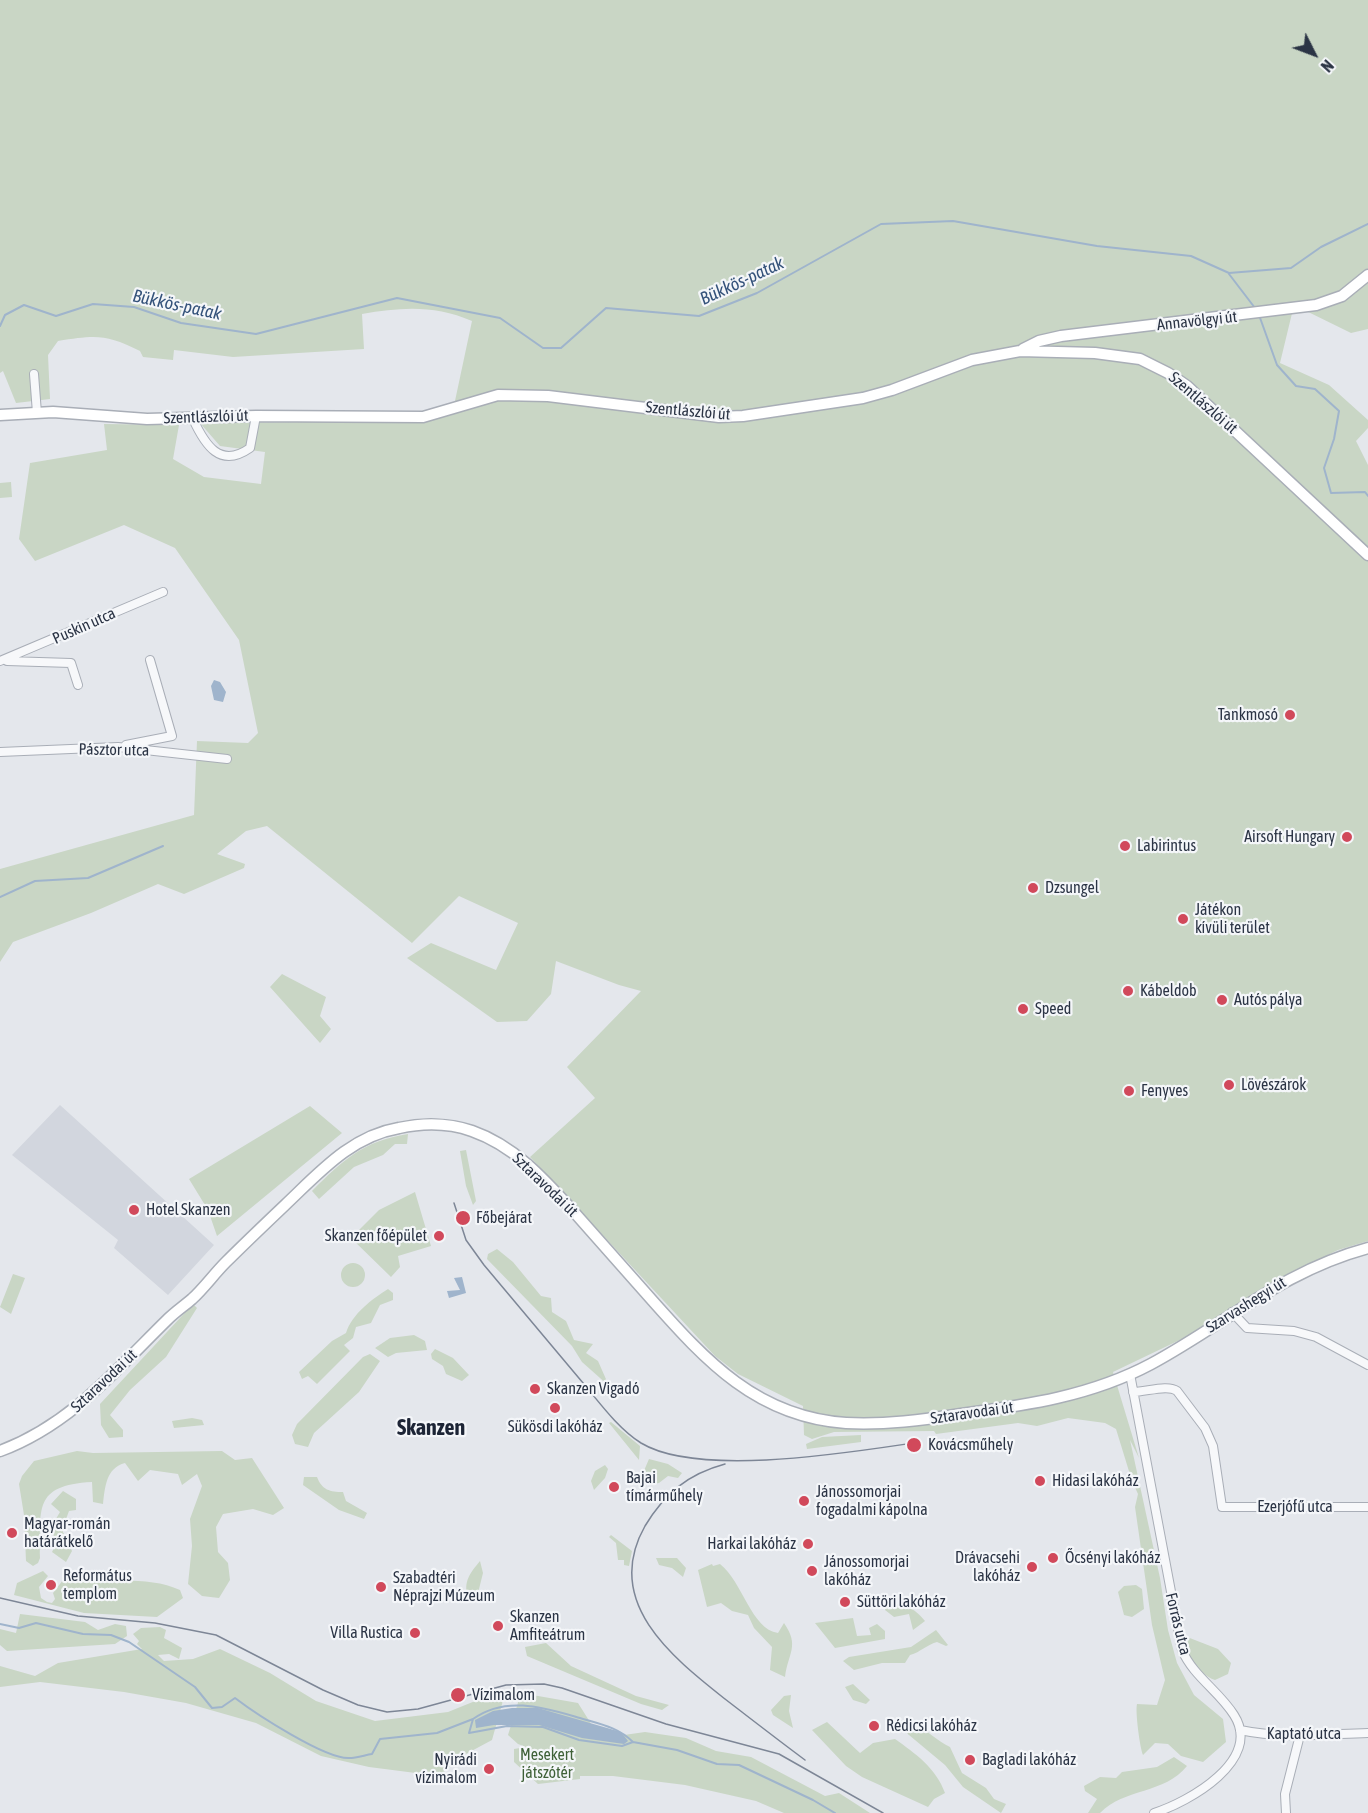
<!DOCTYPE html>
<html>
<head>
<meta charset="utf-8">
<style>
  body { margin:0 }
  #map { position:relative; width:1368px; height:1813px; overflow:hidden; background:#e4e7ec; font-family:"Asap Condensed",sans-serif }
  canvas { display:block }
  .north { position:absolute; left:1284px; top:24px; width:60px; height:60px; -webkit-text-stroke:4px #f4f6f9; paint-order:stroke; rotate:132deg; font-size:16px; font-weight:700; line-height:24px; text-align:center; color:#2b3445 }
  .north::after { content:''; display:block; margin:auto; width:21px; height:27px; background:#2b3445; clip-path:polygon(50% 0,100% 100%,50% 72%,0 100%) }
</style>
</head>
<body>
<div id="map">
<canvas width="1368" height="1813"></canvas>
<div class="north">N</div>
</div>
<script>
const ctx = document.querySelector('canvas').getContext('2d');
ctx.lineJoin = 'round';
function fill(path, color) { ctx.fillStyle = color; ctx.fill(path, 'evenodd'); }
function strokePath(path, color, width, dash) { ctx.strokeStyle = color; ctx.lineWidth = width; ctx.lineCap = dash ? 'butt' : 'round'; ctx.setLineDash(dash || []); ctx.stroke(path); }
function drawText(font, color, halo, rows, align = 'center') {
  ctx.font = font + ' "Asap Condensed",sans-serif'; ctx.lineWidth = 4.5; ctx.setLineDash([]); ctx.textBaseline = 'middle'; ctx.strokeStyle = halo; ctx.fillStyle = color; for (const [text, x, y, turn = 0] of rows) {
    ctx.save(); ctx.translate(x, y); ctx.rotate((+turn || 0) * Math.PI / 180); ctx.textAlign = isNaN(turn) ? turn : align; if (halo) ctx.strokeText(text, 0, 0); ctx.fillText(text, 0, 0); ctx.restore();
  }
}
fill(new Path2D(`
  M60 1105 214 1245 168 1295 114 1248 118 1240 12 1155Z`), '#d2d6de');
fill(new Path2D(`
  M0 0H1368V329L1351 333 1294 305 1280 363 1329 385 1368 420V428L1356 441 1368 465V1241L1338 1250 1271 1283 1186 1337 1113 1372 1139 1458 1130 1440 1160 1578 1168 1630 1177 1663 1194 1695 1223 1719 1226 1742 1203 1762 1181 1756 1168 1744 1155 1743 1143 1755C1140 1748 1135 1711 1137 1704L1157 1705 1165 1680 1152 1625 1135 1507 1138 1494 1132 1481 1116 1429 1105 1423 1068 1418 1037 1426 1018 1423 936 1434 934 1431 834 1432 812 1439 804 1435 803 1406 738 1374 715 1356 530 1157 595 1098 567 1067 641 991 619 985 556 961 551 994 527 1021 497 1022 407 958 431 943 496 970 518 923 459 896 412 943 267 826 246 831 217 854 245 864 244 868 184 894 158 884 91 913 13 942 0 962V869L194 815 197 741 248 743 258 733 239 640 175 548 124 525 35 561 19 539 30 463 107 450 104 424 179 425 173 459 204 477 261 484 265 452 220 446 200 423 413 421 452 415 472 321C435 305 402 307 362 314L364 349 233 357 174 350 173 360 143 357 140 351C106 334 96 335 58 341L48 355 50 399 16 403 3 371 0 373Z
  M11 482 12 497 0 498V483Z
  M282 974 326 997 320 1016 331 1029 320 1043 270 987Z
  M310 1106 342 1133 217 1236 208 1210 189 1179Z
  M408 1134 407 1144H395L383 1155 354 1167 319 1199 312 1191C343 1160 363 1141 408 1134Z
  M466 1150 476 1201 473 1205 466 1186 460 1151Z
  M415 1192 431 1246 398 1256 400 1267 391 1277 351 1238 379 1210Z
  M497 1249 513 1262 541 1296 551 1298 552 1312 566 1321 574 1340 593 1344 586 1353 598 1361 609 1386 582 1362 572 1346 487 1259 488 1254Z
  M341 1275a12 12 0 1 1 24 0a12 12 0 1 1-24 0Z
  M13 1274 25 1278 11 1314 0 1307Z
  M388 1289 393 1293V1300L380 1305 371 1323 356 1327 353 1338 344 1345 350 1351 317 1384 308 1376 302 1379 299 1372 332 1341 346 1333C352 1314 372 1299 388 1289Z
  M193 1304 197 1308 166 1357 130 1390 110 1415 123 1430V1437L109 1438 101 1425 100 1404Z
  M414 1335 425 1341 427 1350 396 1353 388 1357 375 1348 390 1338Z
  M435 1349 453 1358 469 1375 462 1381 446 1374 443 1366 432 1359 431 1354Z
  M370 1354 380 1361 359 1392 314 1433 308 1447 295 1444 292 1435 297 1424 363 1357Z
  M192 1418 202 1420 204 1425 174 1428 172 1421Z
  M611 1422 640 1446 639 1460 609 1423Z
  M861 1435V1442L807 1449 806 1444 822 1437Z
  M77 1451 93 1453 222 1451 235 1460 252 1458 284 1508 273 1515 253 1509 223 1514 216 1527 218 1552 228 1563 230 1580 219 1598 202 1596 188 1584 192 1546 190 1519 202 1486 197 1474 182 1485 178 1474 150 1470 138 1481 125 1463C106 1468 105 1487 103 1504L93 1502 92 1482C32 1485 41 1510 40 1558L38 1563 33 1566 26 1561 24 1515 19 1484 22 1476 34 1461Z
  M649 1459 668 1464 682 1473 678 1478 668 1476 659 1483 645 1485 643 1473Z
  M605 1465 608 1469 605 1478 594 1490 591 1481 595 1471Z
  M304 1477H317C322 1490 330 1492 343 1492L346 1501 367 1513 364 1519 339 1510 303 1485Z
  M63 1491 76 1499V1510L69 1511 62 1530 72 1551 66 1562 52 1552 56 1544C51 1531 53 1523 60 1512L51 1504Z
  M611 1535 632 1551 629 1566 624 1565V1560H618L616 1543 609 1537Z
  M656 1558H677L686 1568 683 1577 672 1568 659 1565Z
  M480 1561 483 1573 477 1597H468C463 1582 470 1573 480 1561Z
  M712 1564 713 1566 720 1564C743 1582 751 1629 778 1633L784 1623C800 1646 788 1653 785 1677L770 1670 772 1647 754 1628 748 1615 732 1611 721 1603 707 1607 698 1570Z
  M43 1571 48 1576 39 1587 41 1598 47 1602 52 1603 55 1599 53 1593 63 1580C73 1584 83 1582 95 1581 122 1581 155 1578 180 1590L183 1598 157 1617 84 1613 14 1595 17 1583Z
  M1136 1585 1142 1589 1144 1609 1132 1617 1124 1615 1118 1592 1124 1586Z
  M886 1603C904 1604 914 1607 925 1621L913 1630 909 1614 894 1617 885 1610Z
  M20 1614 85 1622 98 1630 115 1624 126 1626 127 1636 115 1644 7 1651 0 1645V1629L16 1633Z
  M853 1618 857 1636 871 1635 869 1628 877 1624 885 1631V1639L835 1648 815 1623Z
  M160 1627 166 1630 164 1638 182 1648 179 1659 169 1654 158 1655 164 1661 193 1659 220 1649 270 1673 316 1701 375 1721 448 1712 495 1693 504 1697 492 1740 464 1755 439 1776 369 1767 321 1756 256 1723 186 1703 124 1692 40 1682 0 1687V1666L35 1676 58 1663 142 1649 137 1644 139 1641 133 1634 141 1628Z
  M936 1630 948 1645 946 1646 937 1642C926 1645 921 1652 910 1655L905 1663H882L854 1670 843 1661 849 1657 911 1647Z
  M1182 1635 1218 1649 1231 1663 1228 1674 1215 1680C1197 1674 1187 1652 1182 1635Z
  M546 1643 571 1666 636 1696 669 1705 662 1710 641 1704 527 1656 525 1647Z
  M853 1684 870 1700 866 1704 853 1700 845 1687Z
  M521 1693 578 1703 595 1730 617 1736 645 1732 686 1738 716 1751 751 1757 825 1796 839 1793 870 1813H784L756 1801 685 1785 613 1776H580V1779L538 1784 514 1762V1749L526 1747 518 1744 508 1735Z
  M791 1695 789 1711 793 1728 773 1715 771 1710 784 1696Z
  M827 1722 860 1753 873 1743 895 1739C916 1754 936 1768 945 1793L934 1799 928 1807 862 1777 846 1766 812 1730Z
  M914 1725C928 1730 937 1741 950 1747L962 1773 986 1788 994 1799 1006 1804 1001 1813 963 1787 945 1765 903 1730Z
  M1174 1757 1187 1766C1165 1794 1124 1788 1100 1813H1088L1097 1799 1085 1791 1084 1786 1100 1777 1116 1778 1122 1772 1157 1767Z`), '#c9d6c5');
fill(new Path2D(`
  M214 680 220 682 226 692 223 702 214 700 211 686Z
  M462 1277 466 1293 449 1298 447 1291 460 1290 454 1278Z
  M512 1708H538L621 1732 628 1741 624 1744 582 1738 539 1725H494L476 1728 475 1720 493 1711Z`), '#9fb4cc');
strokePath(new Path2D(`
  M1229 274 1255 308
  M1259 315 1277 365 1296 386 1315 389 1339 411 1334 439 1324 468 1331 493 1365 492 1368 496
  M0 326 5 315 24 305 56 316 93 304 134 307 181 323 256 334 397 298 500 318 543 348H561L606 308 699 316 757 293 881 224 953 221 1097 246 1191 256 1229 273 1291 268 1321 247 1368 224
  M0 897 35 881 88 878 163 846
  M0 1624 19 1628 36 1623 83 1634 111 1635 129 1642 195 1687 212 1708 222 1707 235 1698C256 1714 325 1759 349 1758 357 1758 365 1755 372 1754L380 1739 437 1733 473 1719 469 1733 507 1726 543 1727 579 1740 622 1746 633 1742 677 1750 717 1764 739 1765 813 1800 835 1813
  M473 1719C506 1695 545 1708 580 1718 600 1724 618 1727 633 1742`), '#9fb4cc', 2);
const street = new Path2D(`
  M34 374 37 413
  M193 419C205 445 220 469 250 448L256 416
  M0 661 163 592
  M7 661 71 663 78 685
  M126 745 172 736 150 660
  M0 752 118 747 227 759
  M1232 1312 1247 1328 1294 1331 1316 1337 1368 1365
  M1130 1374 1182 1650C1193 1676 1219 1691 1234 1715 1263 1760 1189 1802 1154 1813
  M1133 1392C1146 1392 1168 1384 1177 1391L1205 1428 1213 1446 1222 1507H1368
  M1240 1730C1282 1739 1326 1734 1368 1733
  M1286 1813 1285 1794 1300 1735`);
const secondary = new Path2D(`
  M1023 349 1039 341 1061 336 1316 305 1342 296 1368 275
  M0 415 53 412 147 419 256 416 423 417 498 395 548 396 719 417 743 416 863 398 892 390 972 360 1020 351 1095 353 1140 359 1168 373 1187 386 1368 555
  M0 1451C70 1425 116 1370 167 1320 175 1312 184 1306 192 1299 204 1288 214 1274 226 1262 245 1243 265 1224 285 1205 319 1173 351 1136 399 1128 422 1123 449 1123 472 1131 515 1146 545 1180 574 1212 600 1241 625 1270 651 1299 706 1361 757 1417 846 1423 885 1425 923 1420 961 1414 1027 1405 1091 1396 1151 1364 1227 1323 1282 1271 1368 1248`);
strokePath(street, '#a9aeb7', 10);
strokePath(secondary, '#a9aeb7', 13);
strokePath(street, '#f7f8fa', 8);
strokePath(secondary, '#fff', 10);
strokePath(new Path2D(`
  M454 1203 466 1240 484 1265C515 1302 547 1340 578 1377 597 1399 616 1427 641 1443 699 1478 852 1452 920 1442
  M725 1464C688 1474 665 1493 645 1526 602 1602 672 1657 725 1699 751 1719 778 1740 805 1760
  M0 1598 78 1616 155 1623 216 1635 323 1690 358 1705 387 1712 418 1709 506 1685 544 1684 562 1688 666 1724 779 1754 883 1813`), '#7d8696', 1.5);
for (const [x, y, r, color] of [
  [1290,715,6,"#d1495b"],
  [1347,837,6,"#d1495b"],
  [1125,846,6,"#d1495b"],
  [1033,888,6,"#d1495b"],
  [1183,919,6,"#d1495b"],
  [1128,991,6,"#d1495b"],
  [1222,1000,6,"#d1495b"],
  [1023,1009,6,"#d1495b"],
  [1229,1085,6,"#d1495b"],
  [1129,1091,6,"#d1495b"],
  [134,1210,6,"#d1495b"],
  [463,1218,8,"#d1495b"],
  [439,1236,6,"#d1495b"],
  [535,1389,6,"#d1495b"],
  [555,1408,6,"#d1495b"],
  [914,1445,8,"#d1495b"],
  [1040,1481,6,"#d1495b"],
  [614,1487,6,"#d1495b"],
  [804,1501,6,"#d1495b"],
  [12,1533,6,"#d1495b"],
  [808,1544,6,"#d1495b"],
  [1053,1558,6,"#d1495b"],
  [1032,1567,6,"#d1495b"],
  [812,1571,6,"#d1495b"],
  [51,1585,6,"#d1495b"],
  [381,1587,6,"#d1495b"],
  [845,1602,6,"#d1495b"],
  [498,1626,6,"#d1495b"],
  [415,1633,6,"#d1495b"],
  [458,1695,8,"#d1495b"],
  [874,1726,6,"#d1495b"],
  [970,1760,6,"#d1495b"],
  [489,1769,6,"#d1495b"]
]) { const dot = new Path2D(); dot.arc(x, y, r, 0, 2 * Math.PI); ctx.fillStyle = color; ctx.fill(dot); strokePath(dot, '#f4f6f9', 2); }
drawText('16px', '#2b3445', '#f4f6f9', [
  ["Annavölgyi út",1197,321,-6],
  ["Szentlászlói út",1203,403,41],
  ["Szentlászlói út",688,411,5],
  ["Szentlászlói út",206,417,-2],
  ["Puskin utca",84,626,-24],
  ["Pásztor utca",114,750,1],
  ["Sztaravodai út",545,1185,44],
  ["Szarvashegyi út",1246,1305,-32],
  ["Sztaravodai út",104,1381,-43],
  ["Sztaravodai út",972,1413,-8],
  ["Ezerjófű utca",1295,1507],
  ["Forrás utca",1178,1624,76],
  ["Kaptató utca",1304,1734]
]);
drawText('16px', '#2b3445', '#f4f6f9', [
  ["Tankmosó",1278,715,"right"],
  ["Airsoft Hungary",1335,837,"right"],
  ["Labirintus",1137,846],
  ["Dzsungel",1045,888],
  ["Játékon",1195,910],
  ["kívüli terület",1195,928],
  ["Kábeldob",1140,991],
  ["Autós pálya",1234,1000],
  ["Speed",1035,1009],
  ["Lövészárok",1241,1085],
  ["Fenyves",1141,1091],
  ["Hotel Skanzen",146,1210],
  ["Főbejárat",476,1218],
  ["Skanzen főépület",427,1236,"right"],
  ["Skanzen Vigadó",547,1389],
  ["Sükösdi lakóház",555,1427,"center"],
  ["Kovácsműhely",928,1445],
  ["Bajai",626,1478],
  ["tímárműhely",626,1496],
  ["Hidasi lakóház",1052,1481],
  ["Jánossomorjai",816,1492],
  ["fogadalmi kápolna",816,1510],
  ["Magyar-román",24,1524],
  ["határátkelő",24,1542],
  ["Harkai lakóház",796,1544,"right"],
  ["Drávacsehi",1020,1558,"right"],
  ["lakóház",1020,1576,"right"],
  ["Őcsényi lakóház",1065,1558],
  ["Jánossomorjai",824,1562],
  ["lakóház",824,1580],
  ["Református",63,1576],
  ["templom",63,1594],
  ["Szabadtéri",393,1578],
  ["Néprajzi Múzeum",393,1596],
  ["Süttöri lakóház",857,1602],
  ["Skanzen",510,1617],
  ["Amfiteátrum",510,1635],
  ["Villa Rustica",403,1633,"right"],
  ["Vízimalom",472,1695],
  ["Rédicsi lakóház",886,1726],
  ["Nyirádi",477,1760,"right"],
  ["vízimalom",477,1778,"right"],
  ["Bagladi lakóház",982,1760]
], 'left');
drawText('16px', '#3f6138', '#f4f6f9', [
  ["Mesekert",547,1755],
  ["játszótér",547,1773]
]);
drawText('italic 18px', '#34527a', '#f4f6f9', [
  ["Bükkös-patak",742,281,-25],
  ["Bükkös-patak",177,305,12]
]);
drawText('bold 22px', '#1d2536', '#f4f6f9', [
  ["Skanzen",431,1428]
]);
</script>
</body>
</html>
